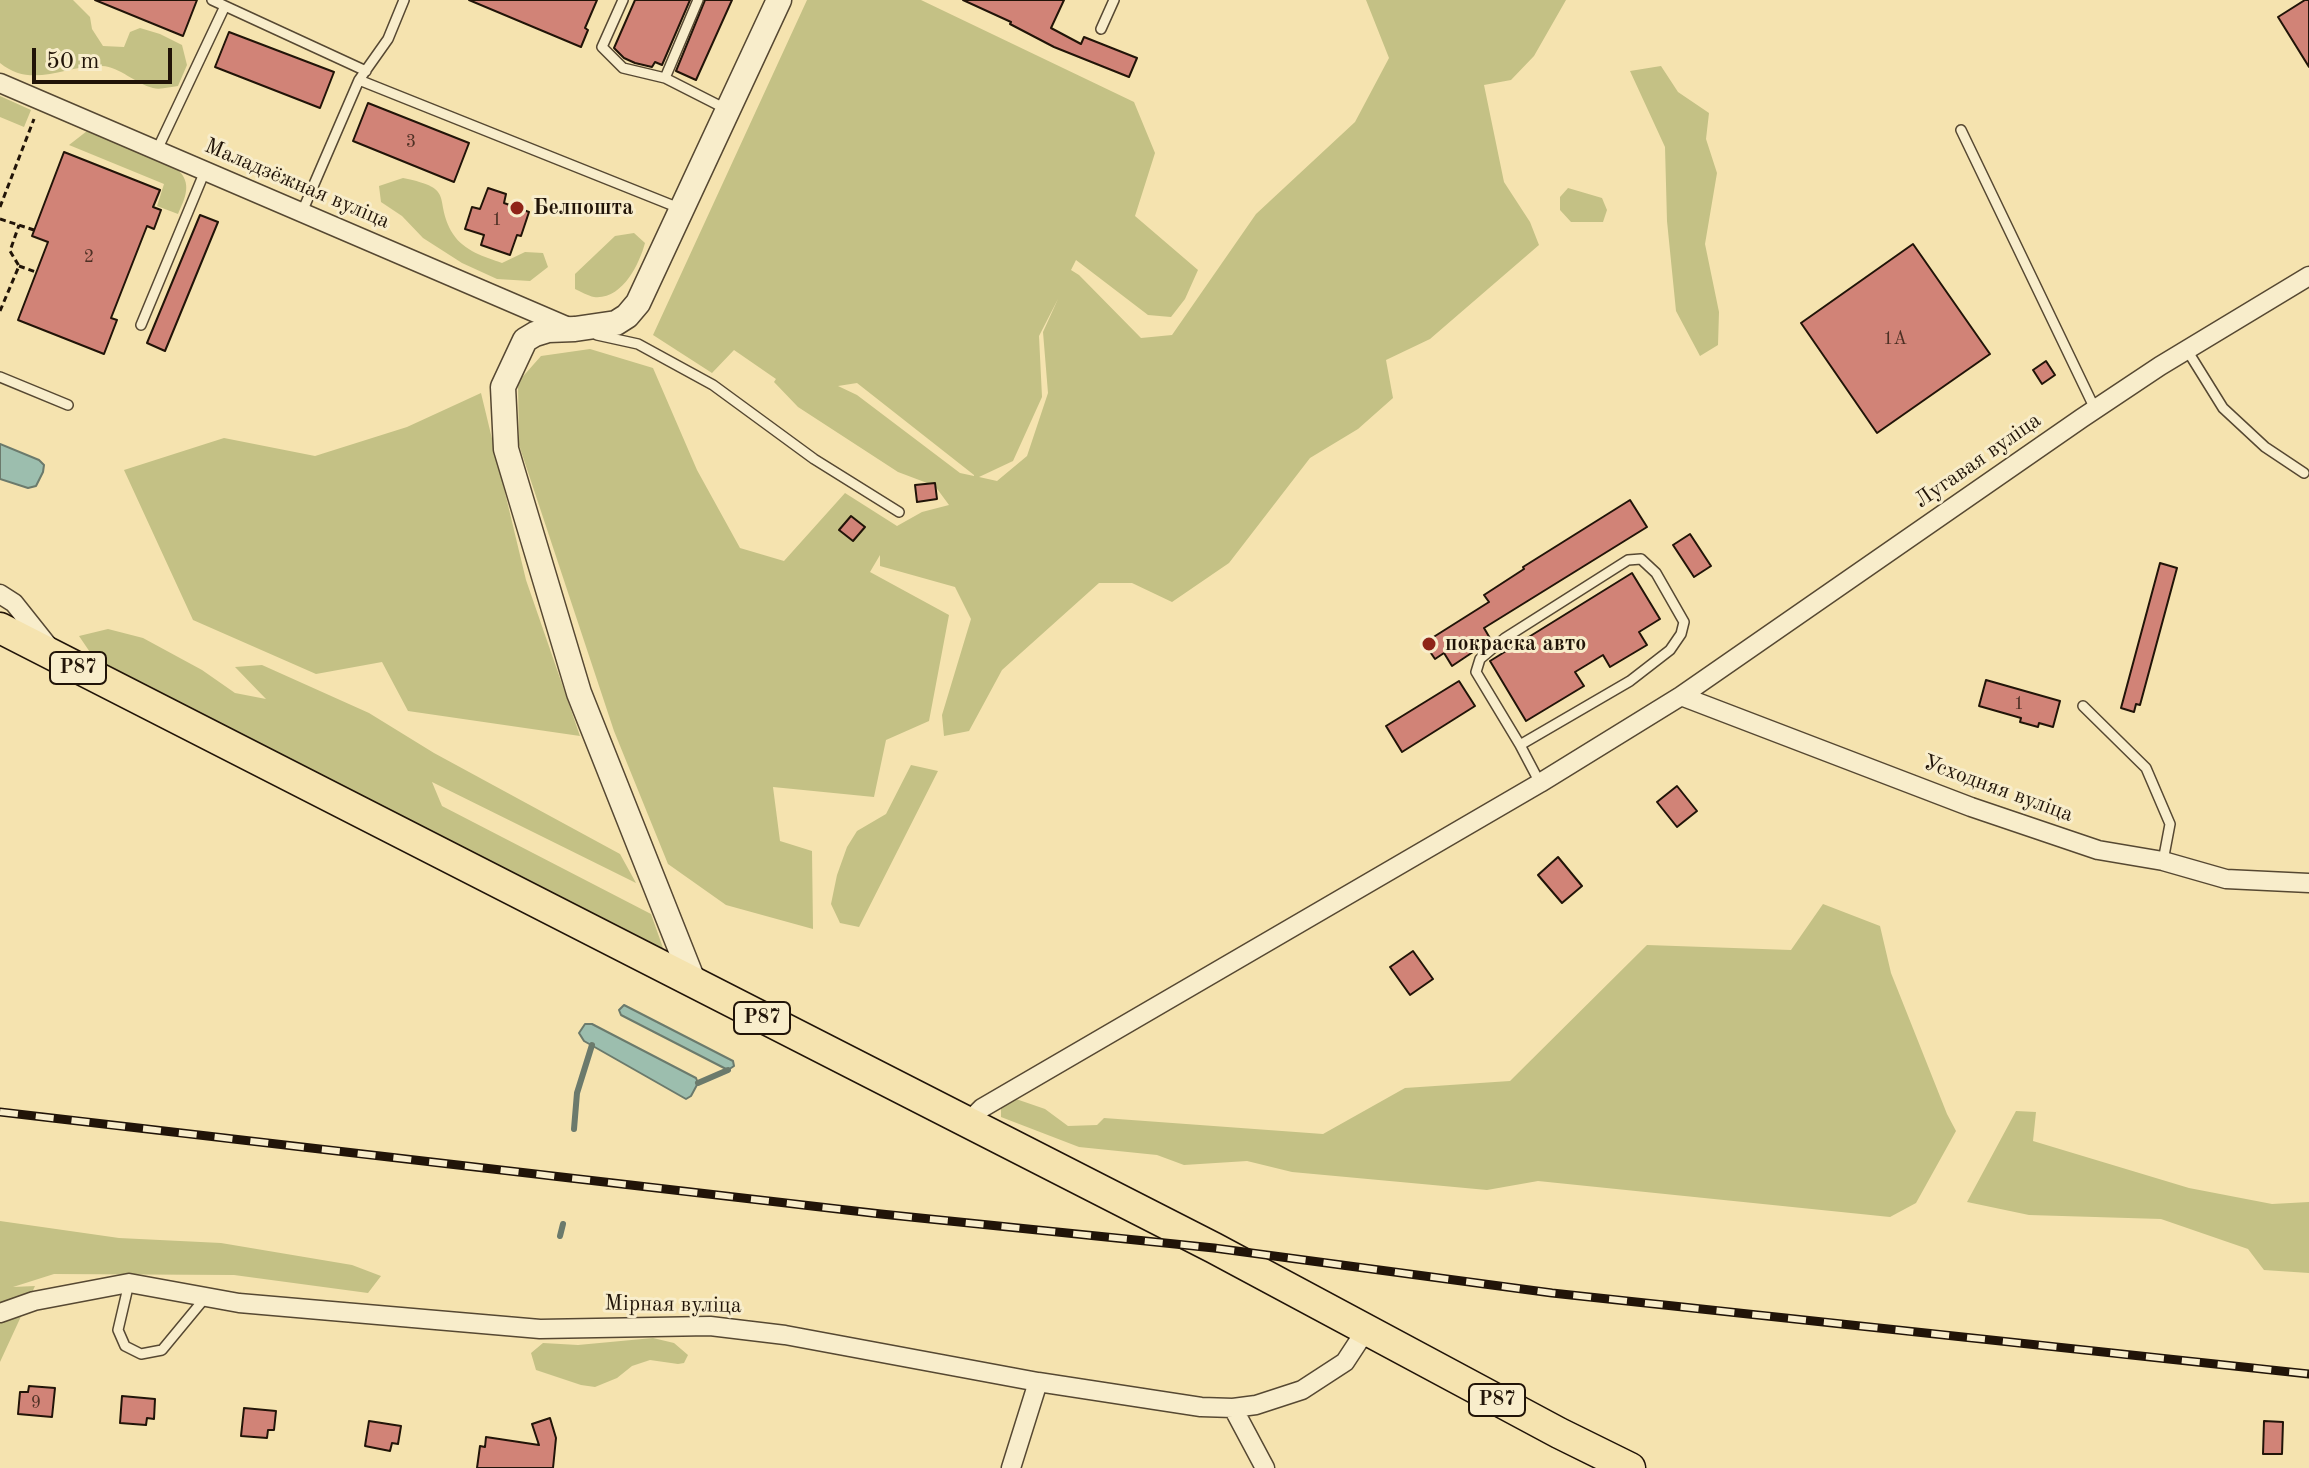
<!DOCTYPE html>
<html>
<head>
<meta charset="utf-8">
<style>
  body { margin:0 }
  #map { position:relative; width:2309px; height:1468px; overflow:hidden; background:#f5e3af; font-family:"Old Standard TT",serif }
  canvas { display:block }
  .scale { position:absolute; left:32px; top:48px; width:140px; height:36px; box-sizing:border-box; border:4px solid #211408; border-top:0; padding-left:10px; font-size:24px; line-height:28px; white-space:nowrap; color:#211408; -webkit-text-stroke:6px #f8edcb; paint-order:stroke }
</style>
</head>
<body>
<div id="map">
<canvas width="2309" height="1468"></canvas>
<div class="scale">50 m</div>
</div>
<script>
const ctx = document.querySelector('canvas').getContext('2d');
ctx.lineJoin = 'round';
function fill(path, color) { ctx.fillStyle = color; ctx.fill(path, 'evenodd'); }
function strokePath(path, color, width, dash) { ctx.strokeStyle = color; ctx.lineWidth = width; ctx.lineCap = dash ? 'butt' : 'round'; ctx.setLineDash(dash || []); ctx.stroke(path); }
function drawText(font, color, halo, rows, align = 'center') {
  ctx.font = font + ' "Old Standard TT",serif'; ctx.lineWidth = 6; ctx.setLineDash([]); ctx.textBaseline = 'middle'; ctx.strokeStyle = halo; ctx.fillStyle = color; for (const [text, x, y, turn = 0] of rows) {
    ctx.save(); ctx.translate(x, y); ctx.rotate((+turn || 0) * Math.PI / 180); ctx.textAlign = isNaN(turn) ? turn : align; if (halo) ctx.strokeText(text, 0, 0); ctx.fillText(text, 0, 0); ctx.restore();
  }
}
fill(new Path2D(`
  M0 0H73L90 17 92 29 103 46 124 47 130 32 140 28 160 34 182 45 187 65 178 86C170 87 160 90 153 88 136 84 120 67 102 66 66 64 33 90 0 63Z
  M807 0H921L1134 102 1155 153 1135 216 1198 270 1185 299 1171 317 1148 315 1076 260 1071 270 1079 275 1141 338 1172 335 1256 214 1355 122 1389 58 1366 0H1566L1534 56 1511 80 1484 85 1504 182 1530 222 1539 245 1430 339 1386 360 1393 398 1358 429 1310 458 1229 563 1172 602 1132 583H1099L1002 670 969 731 944 736 942 715 971 619 955 587 880 566V555L870 572 949 615 929 721 886 740 874 797 773 787 780 841 812 851 813 929 726 905 668 864 614 731 519 445 518 382 541 356 590 349 653 368 697 470 740 548 784 561 845 493 897 526 922 512 949 505 935 486 898 472 798 407 774 382 776 379 734 350 712 373 653 335ZM1058 299 1043 332 1048 393 1027 456 997 481 979 477 1013 461 1042 397 1039 336ZM857 383 974 475V476L960 473 857 395 838 386Z
  M1661 66 1678 92 1709 113 1706 139 1717 173 1705 244 1719 312 1718 345 1700 356 1676 311 1667 221 1665 147 1630 71Z
  M0 96 31 110 24 127 0 117Z
  M87 131 177 169C193 183 185 198 178 214L157 206 164 184 69 145Z
  M403 178C458 189 432 199 453 234 464 251 485 257 502 263L525 252 543 253 548 267 530 281 497 279 462 263 423 238 402 216 381 202 379 186Z
  M1568 188 1602 198 1607 210 1603 222H1571L1560 210V197Z
  M634 233 645 243C639 265 622 300 594 297 588 296 580 291 575 289V274L615 236Z
  M481 393 526 580 580 736 408 711 382 662 316 674 193 620 124 470 224 438 315 456 407 427Z
  M108 629 143 638 202 670 235 693 266 699 235 667 262 665 369 713 434 753 620 854 636 883 432 782 442 806 651 914 668 962 96 661 79 636Z
  M911 765 938 771 859 927 840 923 831 904 837 875 847 847 857 831 886 814Z
  M1823 904 1880 926 1891 973 1947 1114 1956 1131 1916 1203 1890 1217 1538 1181 1487 1190 1292 1172 1247 1161 1184 1165 1157 1155 1079 1147 1001 1117V1106L1016 1099 1045 1109 1068 1126 1097 1125 1104 1118 1323 1134 1405 1088 1510 1081 1647 945 1791 950Z
  M2016 1111 2036 1112 2033 1141 2189 1188 2272 1204 2309 1202V1273L2264 1270 2248 1249 2161 1219 2029 1215 1967 1202Z
  M0 1221 119 1238 221 1243 352 1265 381 1276 368 1293 234 1275 54 1274 13 1287 35 1286 0 1362Z
  M653 1338 674 1343 688 1355 684 1363 678 1364 650 1360 632 1366 617 1378 595 1387 581 1385 536 1370 531 1353 543 1343 578 1345Z`), '#c4c185');
const water = new Path2D(`
  M0 444 39 460 44 465 43 472 36 486 28 488 0 479Z
  M624 1005 733 1061 734 1066 728 1070 621 1015 619 1010Z
  M585 1024H592L696 1078 698 1083 691 1096 686 1099 584 1041 579 1033Z`);
fill(water, '#9cbeae');
strokePath(water, '#6b7a6c', 2);
strokePath(new Path2D(`
  M698 1083 728 1070
  M574 1129 577 1093 592 1045
  M560 1236 563 1224`), '#6b7a6c', 6);
const building = new Path2D(`
  M95 0H197L183 36Z
  M469 0H597L585 28 588 30 581 47Z
  M635 0H690L662 65 655 62 652 67 635 63 624 58 614 48Z
  M705 0H732L696 80 676 71Z
  M963 0H1064L1051 28 1081 44 1084 37 1137 58 1129 77 1054 47 1010 24 1011 22Z
  M2305 0H2309V67L2278 17Z
  M229 32 334 72 320 108 215 67Z
  M368 103 469 143 454 182 353 141Z
  M64 152 160 190 153 207 161 210 154 229 147 226 111 318 117 320 104 354 18 320 48 242 32 236Z
  M488 188 506 194 504 203 529 212 521 236 517 235 510 255 481 245 484 235 465 229 472 207 480 209Z
  M200 215 218 222 165 351 147 343Z
  M1913 244 1990 354 1877 433 1801 323Z
  M2046 361 2055 375 2042 384 2033 370Z
  M935 483 937 499 917 502 915 485Z
  M1630 500 1647 527 1484 628 1491 640 1452 666 1444 653 1435 659 1424 643 1489 602 1484 595 1524 569 1523 567Z
  M851 516 865 527 853 541 839 530Z
  M1690 534 1711 566 1694 577 1673 545Z
  M2160 563 2177 568 2140 705 2136 704 2134 712 2121 708Z
  M1632 573 1660 619 1639 632 1647 645 1610 667 1603 655 1575 672 1584 686 1526 721 1490 661Z
  M1986 680 2060 701 2053 727 2039 723 2038 727 2020 722 2021 718 1979 706Z
  M1459 681 1475 706 1402 752 1386 726Z
  M1677 786 1697 811 1677 827 1657 802Z
  M1558 857 1582 886 1562 903 1538 875Z
  M1413 951 1433 979 1410 995 1390 967Z
  M29 1386 55 1388 52 1417 18 1414 20 1392H28Z
  M122 1396 155 1399 154 1419 147 1418 146 1425 120 1423Z
  M244 1408 276 1411 274 1430H268L267 1438 241 1436Z
  M550 1418 556 1438 553 1468H477L480 1446 485 1447 486 1437 539 1445 532 1424Z
  M369 1421 401 1426 398 1444 392 1443 390 1451 365 1446Z
  M2264 1421 2283 1422 2282 1454H2263Z`);
fill(building, '#d18377');
strokePath(building, '#211408', 2);
const service = new Path2D(`
  M623 0 602 47 623 68 665 78 726 109
  M225 6 366 71
  M1101 29 1114 0
  M665 78 698 0
  M359 80 679 208
  M1961 130 2095 409
  M157 150 225 6 212 0
  M302 212 359 80 388 39 404 0
  M141 325 205 171
  M597 335 638 344 713 385 814 459 899 512
  M2187 350 2223 408 2265 447 2304 473
  M0 377 68 405
  M2083 706 2146 768 2170 824 2163 861
  M1520 745 1630 681 1670 650 1681 634 1684 622 1656 573 1641 559 1628 560 1505 638 1480 659 1476 672 1520 745 1540 783
  M129 1283 118 1330 125 1346 141 1354 162 1350 205 1298`);
const minor = new Path2D(`
  M0 83 571 328
  M0 594 14 603 49 647
  M1681 696 1971 807 2098 850 2163 861 2226 879 2309 883
  M967 1123 982 1108 1540 783 1681 696 2082 418 2160 366 2309 276
  M0 1313 34 1301 129 1283 239 1303 540 1329 710 1326 785 1335 1038 1382 1201 1407 1233 1408 1256 1405 1302 1390 1345 1362 1366 1330
  M1233 1408 1265 1468
  M1011 1468 1038 1382`);
const tertiary = new Path2D(`
  M694 983 579 693 506 449 503 387 525 340 535 334 548 330 575 329 616 323 627 316 638 303 779 0`);
const primary = new Path2D(`
  M0 628 1214 1248 1559 1433 1630 1468`);
strokePath(service, '#564832', 12);
strokePath(minor, '#564832', 21);
strokePath(tertiary, '#564832', 27);
strokePath(primary, '#211408', 33);
strokePath(new Path2D(`
  M0 207 34 119
  M0 219 34 230
  M19 266 36 272
  M0 311 19 266 10 251 19 225`), '#211408', 3, [6, 4]);
strokePath(service, '#f8edcb', 9);
strokePath(minor, '#f8edcb', 18);
strokePath(tertiary, '#f8edcb', 24);
strokePath(primary, '#f5e3af', 30);
const rail = new Path2D(`
  M0 1112 881 1214 1214 1248 1552 1293 2309 1374`);
strokePath(rail, '#211408', 9);
strokePath(rail, '#f8edcb', 6, [18]);
for (const [x, y, r, color] of [
  [517,208,8,"#8f2418"],
  [1429,644,8,"#8f2418"]
]) { const dot = new Path2D(); dot.arc(x, y, r, 0, 2 * Math.PI); ctx.fillStyle = color; ctx.fill(dot); strokePath(dot, '#f8edcb', 3); }
drawText('18px', '#4d3024', null, [
  ["3",411,142],
  ["1",497,220],
  ["2",89,257],
  ["1А",1895,339],
  ["1",2019,704],
  ["9",36,1403]
]);
for (const [x, y, w] of [
  [78,668,56],
  [762,1018,56],
  [1497,1400,56]
]) { const box = new Path2D(); box.roundRect(x - w / 2, y - 16, w, 32, 6); ctx.fillStyle = '#f8edcb'; ctx.fill(box); strokePath(box, '#211408', 2); }
drawText('bold 20px', '#211408', null, [
  ["Р87",78,668],
  ["Р87",762,1018],
  ["Р87",1497,1400]
]);
drawText('22px', '#211408', '#f8edcb', [
  ["Маладзёжная вуліца",297,184,23],
  ["Лугавая вуліца",1978,461,-35],
  ["Усходняя вуліца",1998,789,20],
  ["Мірная вуліца",673,1305,1]
]);
drawText('bold 22px', '#211408', '#f8edcb', [
  ["Белпошта",533,208],
  ["покраска авто",1445,644]
], 'left');
</script>
</body>
</html>
